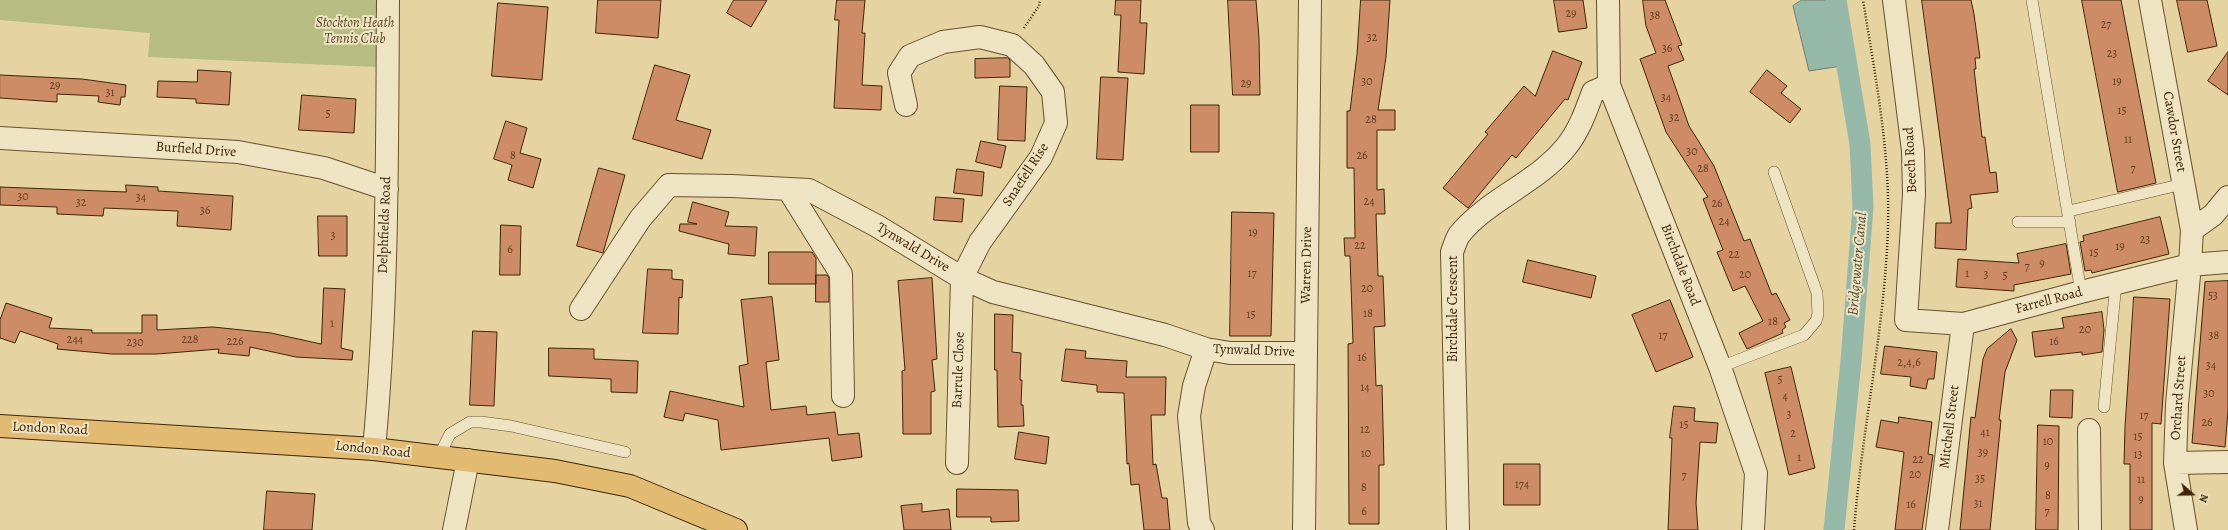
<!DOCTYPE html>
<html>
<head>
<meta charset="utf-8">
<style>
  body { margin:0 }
  #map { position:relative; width:2228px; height:530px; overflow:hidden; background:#e5d4a2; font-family:Alegreya,serif }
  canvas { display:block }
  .north { position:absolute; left:2172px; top:474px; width:40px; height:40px; -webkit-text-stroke:3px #eee3c3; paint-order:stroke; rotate:110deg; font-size:11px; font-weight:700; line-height:16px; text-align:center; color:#3f2404 }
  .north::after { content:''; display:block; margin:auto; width:14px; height:18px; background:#3f2404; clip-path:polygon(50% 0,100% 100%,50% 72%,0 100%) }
</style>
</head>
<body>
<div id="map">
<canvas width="2228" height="530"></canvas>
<div class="north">N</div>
</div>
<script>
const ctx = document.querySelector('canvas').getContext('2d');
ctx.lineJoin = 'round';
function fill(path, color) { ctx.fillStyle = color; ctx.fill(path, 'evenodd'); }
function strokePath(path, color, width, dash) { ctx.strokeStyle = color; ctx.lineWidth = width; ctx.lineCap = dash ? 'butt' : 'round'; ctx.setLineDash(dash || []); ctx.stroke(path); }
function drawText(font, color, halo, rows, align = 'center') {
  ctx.font = font + ' Alegreya,serif'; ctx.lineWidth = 4; ctx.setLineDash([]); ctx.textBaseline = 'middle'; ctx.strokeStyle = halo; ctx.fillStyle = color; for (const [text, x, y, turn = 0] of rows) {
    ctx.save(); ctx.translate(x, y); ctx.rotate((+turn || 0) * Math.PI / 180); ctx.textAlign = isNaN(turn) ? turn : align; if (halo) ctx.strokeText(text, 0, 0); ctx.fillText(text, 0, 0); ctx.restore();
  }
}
fill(new Path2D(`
  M0 0H388L377 67 148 57 150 33 0 20Z`), '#b7bc83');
const water = new Path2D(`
  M1802 0H1836L1848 65 1809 71 1793 6Z`);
fill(water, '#96b8a9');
strokePath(water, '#737d67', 1);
strokePath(new Path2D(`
  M1834 530 1851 361 1863 207 1860 144 1836 0`), '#96b8a9', 21);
const building = new Path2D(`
  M598 0H661L658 38 596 33Z
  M734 0H767L751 27 727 13Z
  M837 0H865L862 33H865L862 85 882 86 881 110 834 108 839 20H835Z
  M1116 0H1141L1140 23H1147L1144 74 1118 72 1121 15H1115Z
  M1228 0H1256L1259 38 1260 95H1233Z
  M1361 0H1390L1386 57 1378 110H1395V130H1377V190L1384 189 1385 214H1376L1378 276H1383L1385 326 1374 327 1376 386 1382 385 1384 465H1379V524H1349L1348 344 1353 343 1350 256H1345L1344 238H1355L1354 168H1347V111H1350L1357 54Z
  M1554 0H1583L1587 28 1559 32Z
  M1643 0H1665L1682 45 1678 46 1684 60 1668 66 1689 126 1714 166 1744 241 1750 239 1772 295 1776 293 1790 320 1784 323 1786 327 1782 330 1783 333 1747 349 1739 333 1763 321 1745 286 1733 291 1717 252 1723 250 1703 199 1708 197 1666 132 1640 59 1656 53 1646 26Z
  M1922 0H1971L1974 14 1980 58H1975L1976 69H1974L1982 137H1985L1990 173 1996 172 1998 192 1970 195 1972 208 1968 209 1966 250 1935 248 1936 223H1951Z
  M2082 0H2121L2156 183 2118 192Z
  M2177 0H2207L2217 46 2188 52Z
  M498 3 548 7 542 80 492 76Z
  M1553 51 1582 62 1568 100 1565 99 1516 158 1512 155 1468 208 1443 188 1488 134 1485 132 1524 86 1535 96Z
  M2228 52V95L2208 81Z
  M1008 58 1010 60V77L975 78V59Z
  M655 65 690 75 676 120 711 130 702 159 633 139Z
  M198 70 231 72 229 105 196 103V99L157 97 158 81 197 82Z
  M1767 70 1787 86 1781 93 1801 109 1790 123 1750 92Z
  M0 75 82 79 126 85 125 97H121L120 105 98 102 99 96 57 94V102L0 98Z
  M1101 77 1128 78 1123 160 1097 159Z
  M1000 86 1027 87 1025 141 998 140Z
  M302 95 356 99 354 133 299 130Z
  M1191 105H1219V152H1191Z
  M506 121 527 128 520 153 541 159 533 188 508 180 512 165 494 159Z
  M981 141 1006 146 1001 168 976 162Z
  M599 168 625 175 603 253 577 246Z
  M957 169 984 172 982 196 954 193Z
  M126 185 158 187V191L233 196 231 230 177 226 178 211 104 208 103 216 57 214V207L0 205V187L126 192Z
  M936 197 964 199 962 222 934 220Z
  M693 202 729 212 725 226 757 227 755 256 728 254 729 244 679 231 680 224H697L688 222Z
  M1232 212 1274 213 1271 336H1230Z
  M318 216H347V256H319Z
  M2160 217 2169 254 2092 273 2091 270 2085 271 2080 242 2084 241 2083 236Z
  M501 225 521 226 520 275H500Z
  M2066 244 2071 274 2014 285V291L1956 287 1958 259 2019 263 2017 254Z
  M769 252H812L816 258V284H769Z
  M1528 260 1596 276 1591 298 1523 282Z
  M648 269 672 270V279L683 280 682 298 679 297 678 334 643 333Z
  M816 275H827L829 278V302H816Z
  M932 278 937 359 932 360 935 391 931 392V434H903L902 371 905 370 898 281Z
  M2228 281V411L2225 447 2192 443 2205 282Z
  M324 288 345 289 341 348 353 351 352 360 296 357 250 347 249 356 218 353 219 349 157 354H112L57 349 58 344 20 331 15 343 0 338V320L6 303 52 318 49 328 92 330V333H142V315H157V330L213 327 271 333 321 344Z
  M772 297 779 360 766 362 771 410 806 406 807 415 835 412 838 435 859 433 862 457 832 461 829 438 721 450 718 420 685 413 683 421 664 417 670 391 744 407 739 366 748 364 741 300Z
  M2134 297 2170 299 2161 424 2152 423V530H2130V464H2124L2125 427Z
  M1670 300 1693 357 1656 372 1632 315Z
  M2102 312 2104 330 2102 352 2082 355V352L2035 357 2032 332 2064 328 2062 318Z
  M995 314 1013 315 1012 352 1021 353 1020 380H1022L1021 405H1023L1024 426 998 427 997 370H995Z
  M2011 329 2017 340 2005 372 1999 420H2001L1990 530H1960L1971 417 1975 418 1983 359 1987 349Z
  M473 331 497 332 494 406 470 405Z
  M1885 346 1937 352 1934 379H1928L1926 389 1910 386 1911 377 1881 374Z
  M549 348 594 349V359L638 361 637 393 611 392V379L549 376Z
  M1066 349 1086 351 1085 358 1127 361 1126 377H1166L1165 415H1151L1153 465 1156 464 1162 498H1167L1170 530H1144L1139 484 1131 485 1129 463 1127 464 1124 393 1097 392V385L1062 381Z
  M1791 367 1815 468 1789 475 1765 373Z
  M2051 390H2073L2072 418 2050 417Z
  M1674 406 1695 408 1694 421 1718 423 1716 443 1700 442 1696 503 1698 530H1668L1672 438H1670Z
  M1899 417 1932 422 1928 454 1933 455 1922 530H1895L1904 452 1876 447 1881 420 1898 423Z
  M2038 425 2059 426 2058 530H2036Z
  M1019 432 1049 437 1046 464 1015 459Z
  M1504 464H1540V505H1504Z
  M957 489 1018 490 1019 521 991 522V517H957Z
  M267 491 315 494 312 530H264Z
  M922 504V512L949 509 951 530H904L901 506Z`);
fill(building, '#ce8c66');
strokePath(building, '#3f2404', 1);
const lane = new Path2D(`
  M2032 0 2081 292
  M2069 211 2183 184
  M2018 222H2070
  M1720 367 1804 335 1816 321 1818 314 1817 293 1774 172
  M2104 407 2116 283
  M439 456 450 434 470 422H481L511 426 625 452`);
const street = new Path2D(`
  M1608 0 1609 85 1720 367 1756 473 1753 530
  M1894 0 1913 151 1914 194 1906 320 1963 324 2081 292 2190 265 2228 262
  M2150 0 2192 230 2190 265 2177 404 2175 463 2186 530
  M906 105 899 73 910 56 943 42 980 37 1012 45 1034 65 1053 92 1056 123 1041 157 980 242 962 278 957 463
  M0 138 238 152 324 168 387 189
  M788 189 841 274 843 396
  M2192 230 2213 215 2228 197
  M581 309 640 219 669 185 732 186 809 190 877 226 962 278 993 292 1165 335 1206 349 1230 353H1305
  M2089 430 2090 530
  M374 449C388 300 387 150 388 0
  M2175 463 2228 462
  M454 530 468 460
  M1203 530 1199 523 1189 416 1194 386 1206 349
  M1304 530 1310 0
  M1458 530 1452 252C1454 247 1456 240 1459 235 1488 199 1537 183 1566 147 1579 131 1586 111 1593 92L1609 85
  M1937 530 1963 324`);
const highway = new Path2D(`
  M0 426 374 449 555 471 630 486 736 530`);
strokePath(lane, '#68502c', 12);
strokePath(street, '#68502c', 24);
strokePath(highway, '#3f2404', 24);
strokePath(new Path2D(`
  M1024 28 1039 6 1040 0
  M1854 530C1862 428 1885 328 1888 226 1890 150 1875 75 1863 0`), '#3f2404', 2.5, [1, 2]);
strokePath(lane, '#eee3c3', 11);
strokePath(street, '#eee3c3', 22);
strokePath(highway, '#e2ba71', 22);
drawText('12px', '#633e1c', null, [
  ["29",1571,14],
  ["38",1655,16],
  ["27",2106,25],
  ["32",1372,38],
  ["36",1667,49],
  ["23",2112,54],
  ["30",1367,82],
  ["19",2117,82],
  ["29",1246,84],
  ["29",55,86],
  ["31",110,93],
  ["34",1666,98],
  ["15",2122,111],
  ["5",328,114],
  ["32",1674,118],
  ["28",1371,120],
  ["11",2128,140],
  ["30",1692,152],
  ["8",513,156],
  ["26",1362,156],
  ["28",1703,169],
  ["7",2133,169],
  ["30",23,197],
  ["34",141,198],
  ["24",1369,202],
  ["32",81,203],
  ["26",1717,204],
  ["36",205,211],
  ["24",1724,222],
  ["19",1253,233],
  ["3",333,236],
  ["23",2145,240],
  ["22",1360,246],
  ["19",2120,247],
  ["6",510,250],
  ["15",2094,253],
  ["22",1734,255],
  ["9",2042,264],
  ["7",2027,267],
  ["17",1252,274],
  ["1",1967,274],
  ["20",1745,275],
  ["3",1986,275],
  ["5",2005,276],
  ["20",1367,289],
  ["53",2213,296],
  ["18",1368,314],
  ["15",1251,315],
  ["18",1773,322],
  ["1",332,324],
  ["20",2085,330],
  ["17",1663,336],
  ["38",2214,336],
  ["244",75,340],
  ["228",190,340],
  ["226",235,342],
  ["16",2054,342],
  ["230",135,343],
  ["16",1362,358],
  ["2,4,6",1909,363],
  ["34",2211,366],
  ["5",1780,380],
  ["14",1365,388],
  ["30",2209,394],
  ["4",1785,397],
  ["3",1789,415],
  ["17",2144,416],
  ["26",2207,423],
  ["15",1684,425],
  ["12",1365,430],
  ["41",1985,433],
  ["2",1793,434],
  ["15",2138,437],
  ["10",2048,442],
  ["39",1983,453],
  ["10",1366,454],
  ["13",2138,455],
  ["1",1799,458],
  ["22",1918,460],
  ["9",2047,466],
  ["20",1915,475],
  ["7",1684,476],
  ["35",1980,479],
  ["11",2141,480],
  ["174",1522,485],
  ["8",1364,488],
  ["8",2048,496],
  ["9",2141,500],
  ["31",1978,504],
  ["16",1911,505],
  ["6",1364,512],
  ["7",2047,512]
]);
drawText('italic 14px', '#5d4a24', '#eee3c3', [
  ["Stockton Heath",355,24],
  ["Tennis Club",355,40]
]);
drawText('14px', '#3f2404', '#eee3c3', [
  ["Cawdor Street",2174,132,80],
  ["Burfield Drive",196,150,4],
  ["Beech Road",1911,160,-93],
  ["Snaefell Rise",1026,175,-57],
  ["Delphfields Road",385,225,-88],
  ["Tynwald Drive",913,248,31],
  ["Warren Drive",1307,265,-89],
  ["Birchdale Road",1680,265,69],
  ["Farrell Road",2049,301,-15],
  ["Birchdale Crescent",1454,309,-90],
  ["Tynwald Drive",1254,351,2],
  ["Barrule Close",959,370,-88],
  ["Orchard Street",2179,398,-86],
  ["Mitchell Street",1950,427,-83],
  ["London Road",50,429,3],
  ["London Road",373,450,6]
]);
drawText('italic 15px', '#55492d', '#eee3c3', [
  ["Bridgewater Canal",1858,264,-85]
]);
</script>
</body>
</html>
